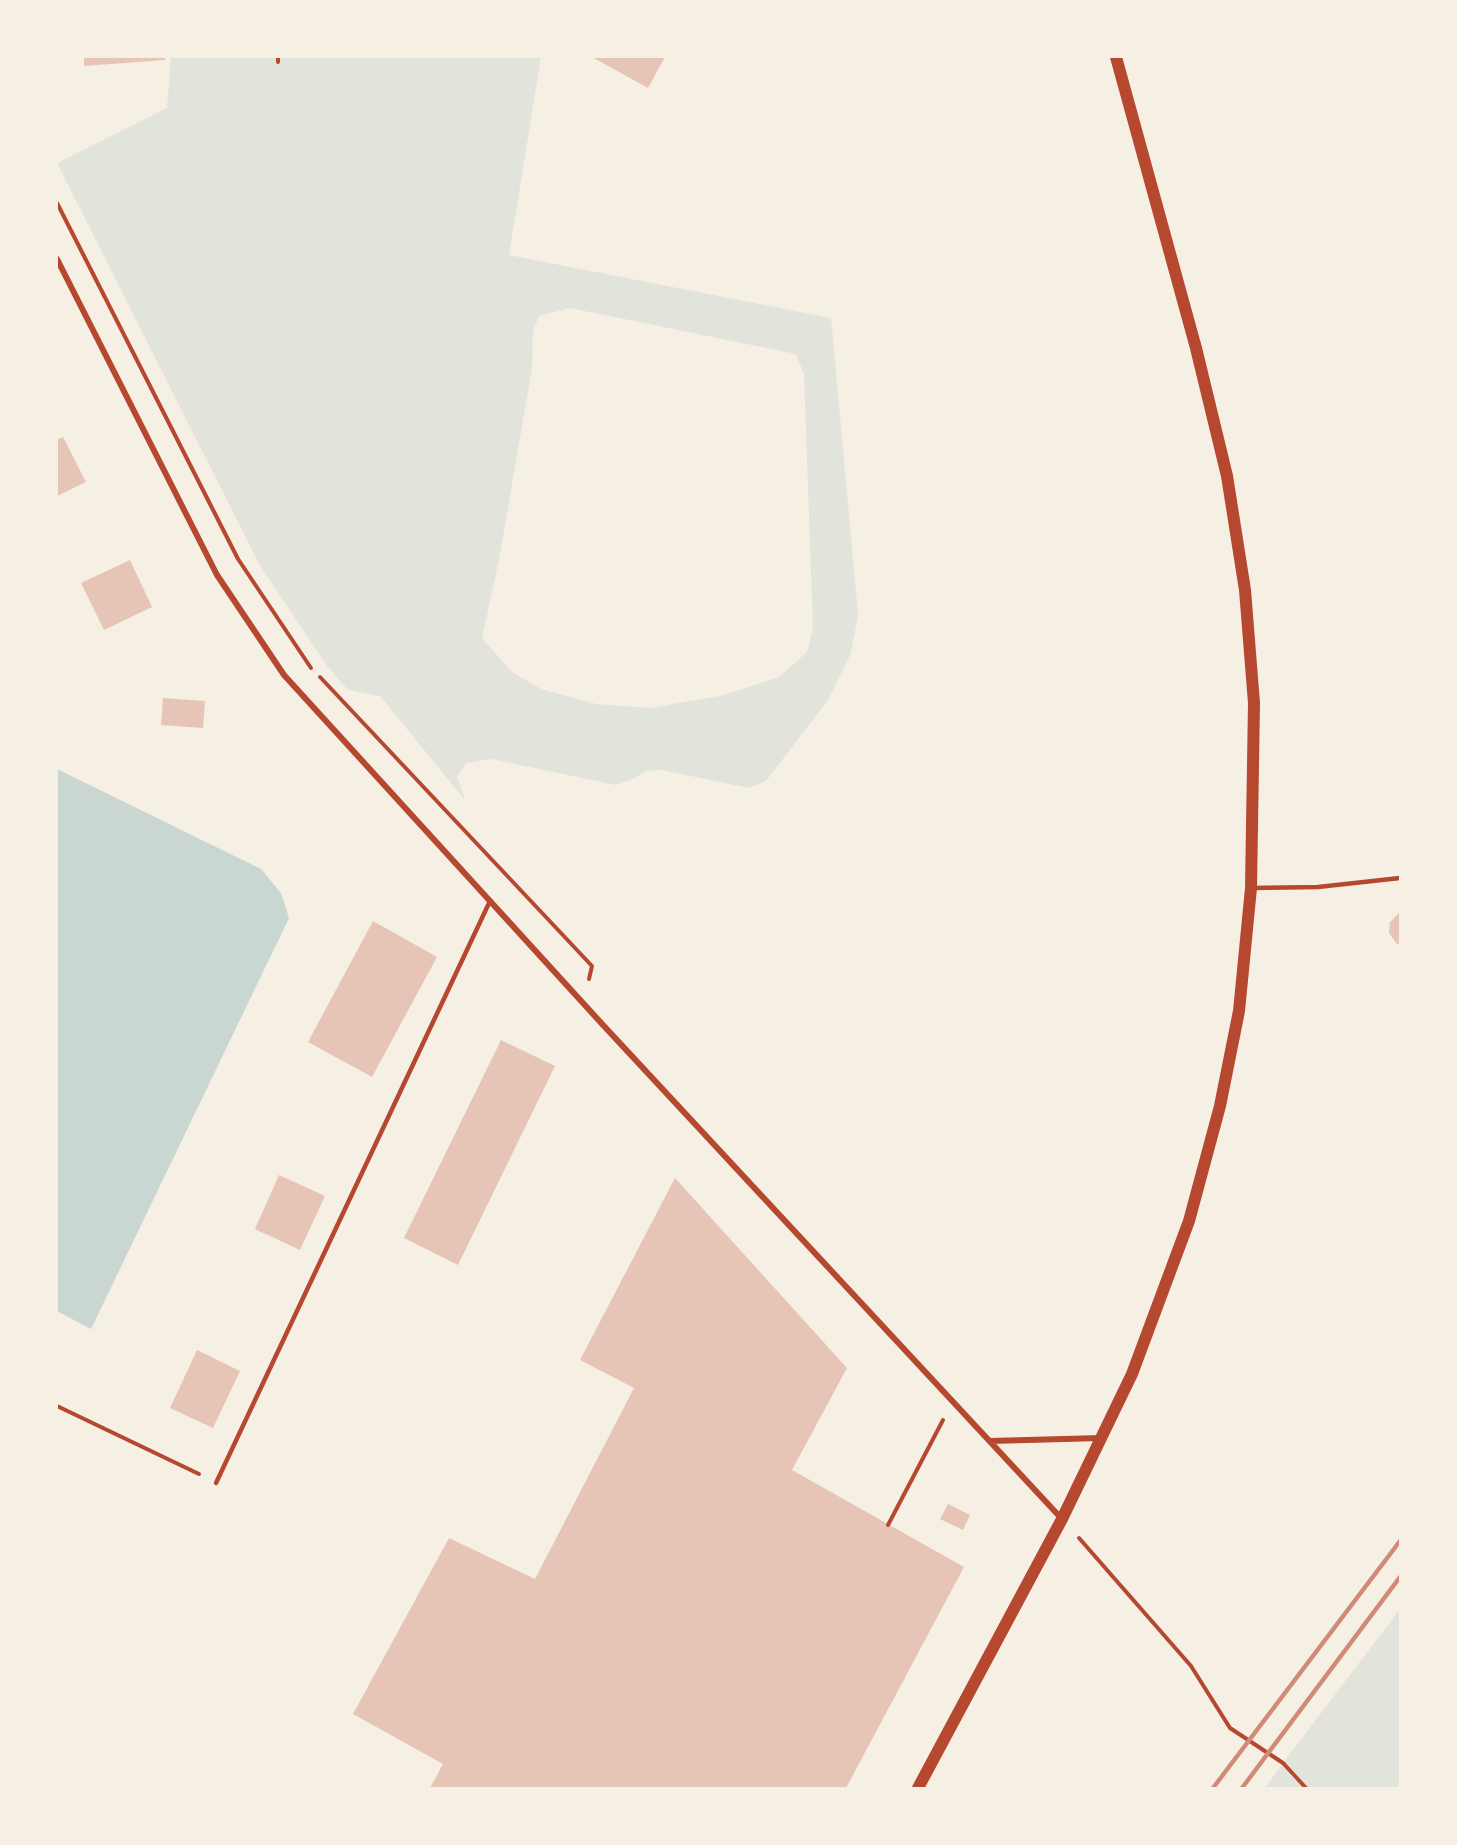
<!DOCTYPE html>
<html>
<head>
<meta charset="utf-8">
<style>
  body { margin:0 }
  #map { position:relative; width:1457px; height:1845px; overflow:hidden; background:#f6efe4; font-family:Helvetica,sans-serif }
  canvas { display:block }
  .frame { position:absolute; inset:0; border:58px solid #f6efe4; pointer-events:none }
</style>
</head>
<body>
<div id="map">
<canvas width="1457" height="1845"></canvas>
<div class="frame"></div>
</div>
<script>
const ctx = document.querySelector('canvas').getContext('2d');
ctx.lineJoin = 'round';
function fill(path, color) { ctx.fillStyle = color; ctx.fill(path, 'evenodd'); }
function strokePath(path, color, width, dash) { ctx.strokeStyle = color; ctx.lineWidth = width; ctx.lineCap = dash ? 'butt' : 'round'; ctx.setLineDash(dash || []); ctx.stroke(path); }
fill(new Path2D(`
  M171 57H541L509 255 831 318 858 614 851 653 828 700 766 781 749 788 662 770 646 771 633 779 616 785 491 759 467 763 457 776 465 800 380 696 348 690 327 666 259 564 57 163 167 108ZM570 308 796 354 804 374 813 628 807 652 779 677 724 695 651 708 596 704 541 689 512 672 482 638 499 560 532 368 533 331 539 316Z
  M1400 1609V1788H1265L1283 1763Z`), '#e2e4dc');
fill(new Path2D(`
  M57 769 261 869 281 893 289 918 91 1329 57 1311Z`), '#c9d6d2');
fill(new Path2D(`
  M84 57H165V60L84 66Z
  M592 57H665L648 88Z
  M63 437 86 482 57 496V440Z
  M130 560 152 607 104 630 81 583Z
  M163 698 205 701 203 728 161 725Z
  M1400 912V945L1396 943 1389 933 1390 922Z
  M373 921 437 957 372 1077 308 1042Z
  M501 1040 555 1066 458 1265 404 1238Z
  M279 1175 325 1196 300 1250 255 1229Z
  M675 1178 847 1368 792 1470 964 1567 846 1788H430L443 1764 353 1714 449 1538 535 1579 634 1388 580 1360Z
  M197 1350 240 1371 213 1428 170 1408Z
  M948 1504 970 1515 963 1530 940 1519Z`), '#e6c5b7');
strokePath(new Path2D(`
  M278 57V62
  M57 203 238 559 311 668
  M320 677 592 966 589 979
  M57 1406 199 1474
  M888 1525 943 1420
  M1079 1538 1191 1666 1230 1728 1283 1763 1306 1788`), '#b5482f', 4);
strokePath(new Path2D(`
  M1251 888 1318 887 1400 878
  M216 1483 490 901`), '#b5482f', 4.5);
strokePath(new Path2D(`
  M57 259 217 575 284 675 603 1025 1061 1518
  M990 1441 1101 1438`), '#b5482f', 6);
strokePath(new Path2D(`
  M918 1788 1062 1519 1132 1374 1189 1221 1220 1106 1239 1011 1251 888 1254 703 1245 590 1227 476 1196 348 1116 57`), '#b5482f', 12);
strokePath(new Path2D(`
  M1213 1788 1400 1541
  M1242 1788 1400 1577`), '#cf8b77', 4.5);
</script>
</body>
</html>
